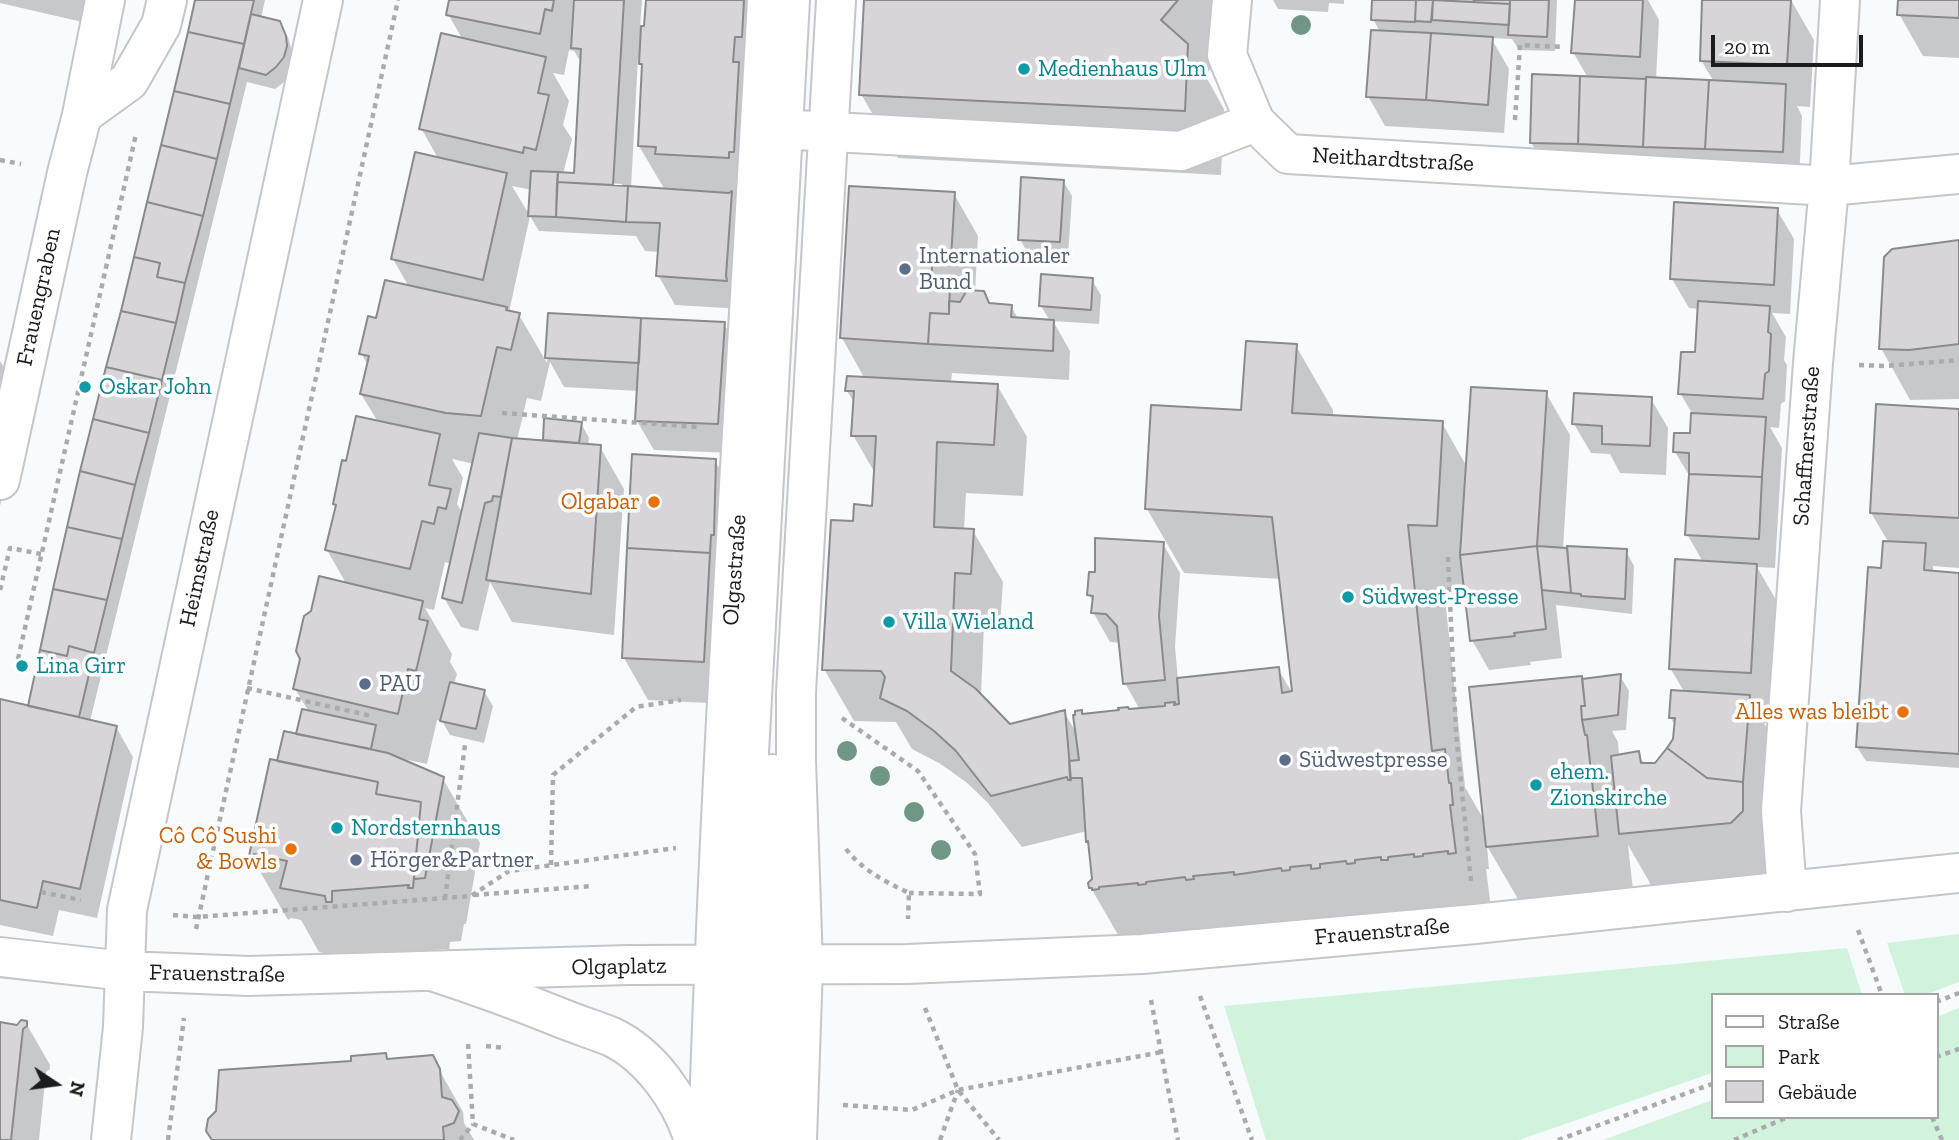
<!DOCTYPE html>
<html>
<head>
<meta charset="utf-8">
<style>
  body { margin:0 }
  #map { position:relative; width:1959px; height:1140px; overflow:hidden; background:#f8fbfe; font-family:"Zilla Slab",serif }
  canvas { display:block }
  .legend { position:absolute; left:1711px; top:993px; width:228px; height:126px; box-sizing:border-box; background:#fff; border:2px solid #a4a4a5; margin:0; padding:9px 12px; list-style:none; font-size:21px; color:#1b1c1d }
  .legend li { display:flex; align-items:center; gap:14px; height:35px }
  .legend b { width:35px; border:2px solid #a4a4a5 }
  .north { position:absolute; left:21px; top:1049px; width:70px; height:70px; -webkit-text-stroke:5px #fff; paint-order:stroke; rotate:103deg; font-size:19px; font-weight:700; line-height:28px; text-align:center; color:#1b1c1d }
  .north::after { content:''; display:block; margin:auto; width:24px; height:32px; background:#1b1c1d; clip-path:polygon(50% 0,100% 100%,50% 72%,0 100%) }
  .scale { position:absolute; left:1711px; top:35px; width:152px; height:32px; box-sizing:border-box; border:4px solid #1b1c1d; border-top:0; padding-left:9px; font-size:21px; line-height:24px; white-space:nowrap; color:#1b1c1d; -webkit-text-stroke:5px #fff; paint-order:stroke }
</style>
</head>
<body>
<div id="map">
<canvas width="1959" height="1140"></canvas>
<ul class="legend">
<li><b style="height:9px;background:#fff"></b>Straße</li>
<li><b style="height:19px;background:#d1f3db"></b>Park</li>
<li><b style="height:19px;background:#d7d5d9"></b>Gebäude</li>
</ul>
<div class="north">N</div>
<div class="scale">20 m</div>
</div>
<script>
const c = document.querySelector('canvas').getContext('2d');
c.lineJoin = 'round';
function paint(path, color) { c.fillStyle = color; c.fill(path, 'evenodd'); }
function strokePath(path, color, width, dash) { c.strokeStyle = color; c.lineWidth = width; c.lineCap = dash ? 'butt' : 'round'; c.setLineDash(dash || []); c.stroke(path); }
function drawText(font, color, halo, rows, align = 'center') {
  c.font = font + ' "Zilla Slab",serif'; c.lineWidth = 7; c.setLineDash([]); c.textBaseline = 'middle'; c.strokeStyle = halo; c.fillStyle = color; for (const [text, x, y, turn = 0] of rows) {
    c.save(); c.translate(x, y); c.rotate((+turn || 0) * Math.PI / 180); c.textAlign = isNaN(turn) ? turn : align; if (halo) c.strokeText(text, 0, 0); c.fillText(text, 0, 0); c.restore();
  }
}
const green = new Path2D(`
  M1959 934V982L1925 995H1905L1887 943Z
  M1847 948 1862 995H1712V1073L1519 1140H1266L1224 1006Z
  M1959 1008V1140H1603L1712 1100V1117H1936V1017Z`);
const shadow = new Path2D(`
  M0 0H97L91 24 0 3Z
  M196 0H265L261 18 279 22 288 37 295 62 291 72 284 82 275 89 247 82 90 721 116 727 133 757 97 918 59 910 53 936 0 925V701L32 708Z
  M450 0H642L640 28H646L648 0H772L743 309 675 305 658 275 660 252 645 251 636 236 539 231 530 216 509 312 519 315 547 363 550 314 724 324 741 353 734 453 654 450 637 421 639 391 564 387 550 362 541 401 527 398 517 440 546 442 544 440 581 423 589 438 588 446 600 447 624 489 614 635 512 622 490 582 478 631 461 627 444 598 452 564 445 562 434 610 425 608 452 654 450 662 457 674 454 684 484 691 493 706 484 743 450 735 442 721 437 720 427 764 398 758 443 779 480 843 466 924H464L461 941 450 942 449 951 446 949 368 955 361 960 319 952 301 920 291 918 288 920 251 856 278 763 297 736 309 712 295 689 347 585 327 550 337 508 334 504 347 463 378 422 361 394 368 365 361 353 378 320 409 287 393 259 439 160 421 128 463 40 448 14ZM569 50 574 51 582 64 576 175 563 174 572 139 563 125 569 101 553 73 564 75ZM638 58 643 67 639 146 665 190 631 188ZM591 182 622 184V187L591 185ZM512 186 532 190 530 216ZM452 459 474 464 463 514 457 504 463 478Z
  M865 0H1226L1223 54 1205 75 1224 109 1221 175 898 158 861 94Z
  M1273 0H1344V4L1329 3 1328 12 1278 9Z
  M1374 0H1557L1555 51 1519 50 1512 39 1491 38 1509 69 1504 133 1385 126 1368 96 1380 32 1373 19Z
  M1576 0H1648L1659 20 1656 79 1714 82 1701 60 1704 0H1791L1814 40 1810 107 1797 106 1802 116 1799 181 1548 172 1531 142 1588 78 1573 52Z
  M1900 0H1959V58L1923 56 1899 14Z
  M1063 181 1072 196 1068 256 1028 254 1020 239Z
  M954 194 978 236 975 292 990 305 1011 306 1018 319 1050 321 1041 306 1092 280 1101 295 1099 324 1053 321 1070 351 1069 380 952 373 951 383 997 385 1027 437 1023 496 966 493 964 530 973 531 1003 582 1000 625 984 624 981 696 1009 725 1064 712 1077 734 1081 712 1084 716 1140 710 1125 683 1121 643 1110 642 1093 612 1094 603 1089 595 1097 574 1163 544 1180 573 1175 647 1178 680 1278 669 1294 696 1281 579 1184 573 1147 509 1243 412 1296 346 1333 410V417L1442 423 1467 467 1546 393 1570 435 1563 549 1626 551 1634 566 1632 614 1556 605 1562 658 1530 662 1531 665 1489 670 1472 640 1466 589H1444L1465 787 1485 822 1583 681 1620 676 1629 691 1626 730 1612 731 1618 742 1619 757 1638 753 1645 765 1656 764 1675 740 1676 727 1670 717 1685 693 1670 668 1703 562 1687 534 1690 477 1675 452 1692 435 1693 415 1680 393 1696 354 1699 309 1689 308 1672 279 1777 210 1794 239 1790 314 1772 313 1786 337 1784 360 1787 365 1785 401 1781 404 1779 428 1770 427 1782 448 1775 568 1757 567 1786 617 1780 724 1764 723 1779 749V876L1658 897 1628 845 1634 899 1525 911 1487 846 1489 869H1486L1492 916 1128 952 1091 888 1094 880 1087 831 1022 847 988 803 966 782 939 763 912 749 896 722 854 721 824 669 855 523 874 507 876 475 853 435 855 404 847 391 865 379 842 338Z
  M1959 242V399L1910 400 1881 348Z
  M0 361 24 402 0 506Z
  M1651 399 1668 428 1666 475 1620 473 1610 454 1591 453 1574 424Z
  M1959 411V568L1933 566V573L1959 574V768L1866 761 1857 747 1889 543 1871 513Z
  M715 461 740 503 728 704 648 700 624 658Z
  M26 1023 50 1065V1069L46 1072 39 1140H0V1024L18 1027Z
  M432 1057 463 1112 464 1123 474 1140H213L388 1061Z`);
const building = new Path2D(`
  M195 0H254L244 44 188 32Z
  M449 0H554L552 11 545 9 540 34 446 15Z
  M574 0H624L613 185 557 182 558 172 574 173 581 49 571 48Z
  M646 0H744L742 37H735L733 62H739L734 152H729V158L655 154 656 147 638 146 642 64H639L641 26H644Z
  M864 0H1178L1161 20 1188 44 1185 111 859 95Z
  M1372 0H1416L1415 22 1371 20Z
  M1416 0H1433L1431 22 1415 21Z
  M1433 0 1510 4 1509 25 1432 20Z
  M1474 0H1510V4L1473 2Z
  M1510 0H1549L1547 37 1508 35Z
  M1575 0H1643L1640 57 1571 53Z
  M1702 0H1791L1787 65 1700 61Z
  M1898 0H1959V18L1897 15Z
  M251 14 280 21 286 36 287 46 284 57 276 67 266 75 239 68Z
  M1371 30 1431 33 1426 100 1366 97Z
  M188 32 244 44 230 104 174 91Z
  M441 33 546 57 538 93 549 95 536 150 524 147 523 153 419 129Z
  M1431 33 1493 37 1488 105 1426 100Z
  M1532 74 1580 76 1578 144 1530 143Z
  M1580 76 1646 79 1643 147 1578 144Z
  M1646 77 1709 80 1705 149 1643 147Z
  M1709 80 1786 84 1783 152 1705 149Z
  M174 91 230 104 217 159 161 145Z
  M161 145 217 159 203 216 147 202Z
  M415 152 507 173 483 280 391 259Z
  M531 171 558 172 556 217 528 216Z
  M1021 177 1064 180 1060 242 1018 240Z
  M557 182 628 186 626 222 556 217Z
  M628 186 729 193 732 191 726 276 727 281 656 276 660 223 626 222Z
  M849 186 955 192 951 258 933 257 931 280 950 282 949 314 930 313 928 344 840 338Z
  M147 202 203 216 185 283 157 277 160 263 134 257Z
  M1674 202 1778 208 1774 285 1670 279Z
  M1959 240V344L1909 350 1879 349 1884 257 1892 249Z
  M134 257 160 263 157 277 185 283 176 323 121 311Z
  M1041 274 1093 278 1091 310 1039 306Z
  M385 280 507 307 506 310 520 313 511 350 497 347 481 416 446 413 360 394 369 356 359 354 368 316 376 318Z
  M967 290 984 291 989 303 1012 305 1011 317 1054 320 1053 351 928 344 930 313 949 314V301L960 302Z
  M1698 301 1770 306 1768 332 1771 334 1769 371 1765 374 1763 399 1678 394 1681 352H1695Z
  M121 311 176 323 162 380 106 367Z
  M548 313 641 318 639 363 545 358Z
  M641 318 725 322 718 424 635 421Z
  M1246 341 1297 344 1292 413 1443 421 1437 526 1408 525 1432 751 1445 749 1449 783H1451L1453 805H1450L1456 853 1448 854V851L1423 854V856L1414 857V854L1388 857V860H1381V857L1355 860V863L1347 864 1346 861 1320 864V868L1311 869V865L1290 867V870L1282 871 1281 868 1234 875V872L1193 876 1194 879 1186 880 1185 877 1146 882V884L1138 885V883L1099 887V889L1092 890V888H1089L1088 883 1092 879 1088 841 1086 842 1082 778H1070L1069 761 1079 760 1073 715H1075V711L1082 710V714L1119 710 1118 708 1128 707 1129 709 1165 706V703L1175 702 1174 705 1179 704 1177 678 1279 667 1282 693 1292 691 1272 517 1145 509 1151 405 1241 410Z
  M106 367 162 380 149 433 93 419Z
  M847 376 998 384 994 445 937 442 934 527 974 529 971 574 955 573 951 671 976 689 1010 724 1065 710 1071 780H1068L1067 777 991 796 956 751 934 731 907 711 880 698 885 677 881 671 822 670 831 520 853 521 854 504 872 506 876 436H851L854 391H845Z
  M1471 387 1547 391 1537 546 1460 555Z
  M1574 393 1652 397 1650 446 1602 444V426L1572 424Z
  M1876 404 1959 409V518L1870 513Z
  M1691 413 1766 417 1762 477 1689 474V453L1673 452 1674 433H1690Z
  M356 416 440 434 429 485 451 489 446 509 438 507 434 524 422 521 410 569 325 550 336 505 333 504 342 460 346 461Z
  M544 418 582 422 579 443 543 440Z
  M93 419 149 433 135 485 80 471Z
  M479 433 512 438 501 497 493 496 492 501 485 503 462 603 442 598Z
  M512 438 601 445 591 594 486 580Z
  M632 454 716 459 714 535H711L710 553 627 548Z
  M80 471 135 485 122 539 67 527Z
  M1689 474 1762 477 1759 539 1685 535Z
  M67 527 122 539 107 600 53 589Z
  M1095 538 1164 542 1159 616 1165 680 1123 684 1117 626 1106 614 1091 613 1093 596 1087 595 1089 572H1095Z
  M1883 541 1926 543 1924 570 1959 573V754L1856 747 1868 567 1881 568Z
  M1537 546 1546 629 1514 633 1515 636 1470 641 1460 555Z
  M1537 546 1567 548 1571 593 1542 590Z
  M1567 546 1627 549 1625 599 1581 596V594L1571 593Z
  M627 548 710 553 704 662 622 658Z
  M1675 559 1757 564 1751 673 1669 669Z
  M319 576 423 601 419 619 428 621 416 671 408 669 398 714 293 689 300 659 296 651 304 616 311 611Z
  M53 589 107 600 94 653 69 646 67 656 40 650Z
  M69 646 94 653 79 717 28 706 40 650 67 656Z
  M1621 674 1618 715 1582 720 1581 706H1585L1582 679Z
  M1582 676 1585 706H1581L1582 720 1585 735H1587L1598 836 1486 847 1469 687Z
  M450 682 485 690 476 729 440 721Z
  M1671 690 1750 695 1743 782 1707 778 1667 748 1673 739 1675 718H1669Z
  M0 699 117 726 80 889 43 881 37 908 0 900Z
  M302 709 376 725 371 749 296 734Z
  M284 731 388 753 444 777 425 878 414 879 421 802 376 794 378 782 277 761Z
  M1667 748 1707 778 1743 782V811L1731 823 1619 834 1611 756 1639 751 1641 763H1655Z
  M270 759 378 782 376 794 421 802 413 888H408L409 885 332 891V902H326L325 896 280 888 287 861 254 854V857L249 856Z
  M21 1020 27 1021V1026L23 1029 11 1140H0V1022L17 1025Z
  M386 1053 387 1059 433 1055 440 1069 442 1097 452 1100 459 1111 454 1123 443 1127 444 1140H212L206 1131 208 1119 216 1111 219 1070 351 1061V1056Z`);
const path = new Path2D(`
  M1515 120 1520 45 1564 47
  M0 160 21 164
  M1859 365 1885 366 1959 360
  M502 413 698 427
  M1448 557 1456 733 1471 881
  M0 590 10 548 41 554
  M18 659 136 134
  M247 688 372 716
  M842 718 918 771 975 854 980 894 909 893
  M846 849C862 870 886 882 909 893L908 919
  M551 865 553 775 636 707 681 700
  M41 892 81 900
  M474 895 592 886
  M445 899 465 745
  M173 915 197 917 471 896 509 871 676 848
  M196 929 398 0
  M1858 930 1882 995
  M1200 996 1252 1140
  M1151 1000 1178 1140
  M1936 1002 1959 993
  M925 1008 958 1090 999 1140
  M468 1044 473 1124 514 1140
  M486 1046 506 1048
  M1936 1057 1959 1049
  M843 1105 912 1110 958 1090 1162 1052
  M1932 1117 1942 1140
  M168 1140 184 1018
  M460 1140 473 1124
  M940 1140 958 1090
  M1558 1140 1712 1084
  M1734 1140 1788 1117`);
const minor = new Path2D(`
  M1232 0 1227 55 1255 122 1288 154 1829 186 1959 174
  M82 115 129 81 161 25 167 0
  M797 130 1181 151 1255 122
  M0 480 67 173 82 115 105 0
  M1787 892 1781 811 1813 363 1829 186 1840 0
  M0 957 125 971 249 976 629 965 907 964 1142 954 1475 924 1959 873
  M111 1140 123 1027 127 910 323 0
  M737 1140 748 771 790 0
  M768 1140 774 966 772 774`);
const major = new Path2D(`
  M435 972C478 986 519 1001 561 1018 578 1025 595 1030 612 1037 651 1056 681 1099 694 1140
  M708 1140C720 760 746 380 767 0
  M797 1140 803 965 796 760V692L836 0`);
const trees = [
  [1301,25],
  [847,751],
  [880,776],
  [914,812],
  [941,850]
];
const markers = [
  [1024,69,7,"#0f9aa8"],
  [905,269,7,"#5c6f8a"],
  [85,387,7,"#0f9aa8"],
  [654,502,7,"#e8710a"],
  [1348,597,7,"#0f9aa8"],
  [889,622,7,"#0f9aa8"],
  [22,666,7,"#0f9aa8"],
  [365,684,7,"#5c6f8a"],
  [1903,712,7,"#e8710a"],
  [1285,760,7,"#5c6f8a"],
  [1536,785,7,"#0f9aa8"],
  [337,828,7,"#0f9aa8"],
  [291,849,7,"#e8710a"],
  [356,860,7,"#5c6f8a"]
];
const cultureNames = [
  ["Medienhaus Ulm",1038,69],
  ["Oskar John",99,387],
  ["Südwest-Presse",1362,597],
  ["Villa Wieland",903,622],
  ["Lina Girr",36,666],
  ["ehem.",1550,772],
  ["Zionskirche",1550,798],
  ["Nordsternhaus",351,828]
];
const streetNames = [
  ["Neithardtstraße",1393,160,3],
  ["Frauengraben",39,297,-78],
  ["Schaffnerstraße",1807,446,-86],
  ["Heimstraße",200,568,-78],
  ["Olgastraße",735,570,-86],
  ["Frauenstraße",1382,932,-5],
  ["Olgaplatz",619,967,-1],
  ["Frauenstraße",217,974,1]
];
const serviceNames = [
  ["Internationaler",919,256],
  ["Bund",919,282],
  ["PAU",379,684],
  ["Südwestpresse",1299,760],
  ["Hörger&Partner",370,860]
];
const foodNames = [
  ["Olgabar",640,502],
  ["Alles was bleibt",1889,712],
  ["Cô Cô Sushi",277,836],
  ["& Bowls",277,862]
];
paint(green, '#d1f3db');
paint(shadow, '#0003');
paint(building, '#d7d5d9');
strokePath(building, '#8a898c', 2);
strokePath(minor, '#c4c6c9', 42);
strokePath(major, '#c4c6c9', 42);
strokePath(path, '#a9abae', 4.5, [5, 5]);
strokePath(minor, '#fff', 38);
strokePath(major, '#fff', 38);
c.fillStyle = '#709785';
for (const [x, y] of trees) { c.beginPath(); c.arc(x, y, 10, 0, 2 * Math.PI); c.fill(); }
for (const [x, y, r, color] of markers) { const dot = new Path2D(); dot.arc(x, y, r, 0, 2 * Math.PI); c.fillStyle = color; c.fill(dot); strokePath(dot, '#fff', 2.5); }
drawText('23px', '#0d838f', '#fff', cultureNames, 'left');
drawText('23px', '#1b1c1d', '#fff', streetNames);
drawText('23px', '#4e5e75', '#fff', serviceNames, 'left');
drawText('23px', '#c56008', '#fff', foodNames, 'right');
</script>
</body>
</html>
